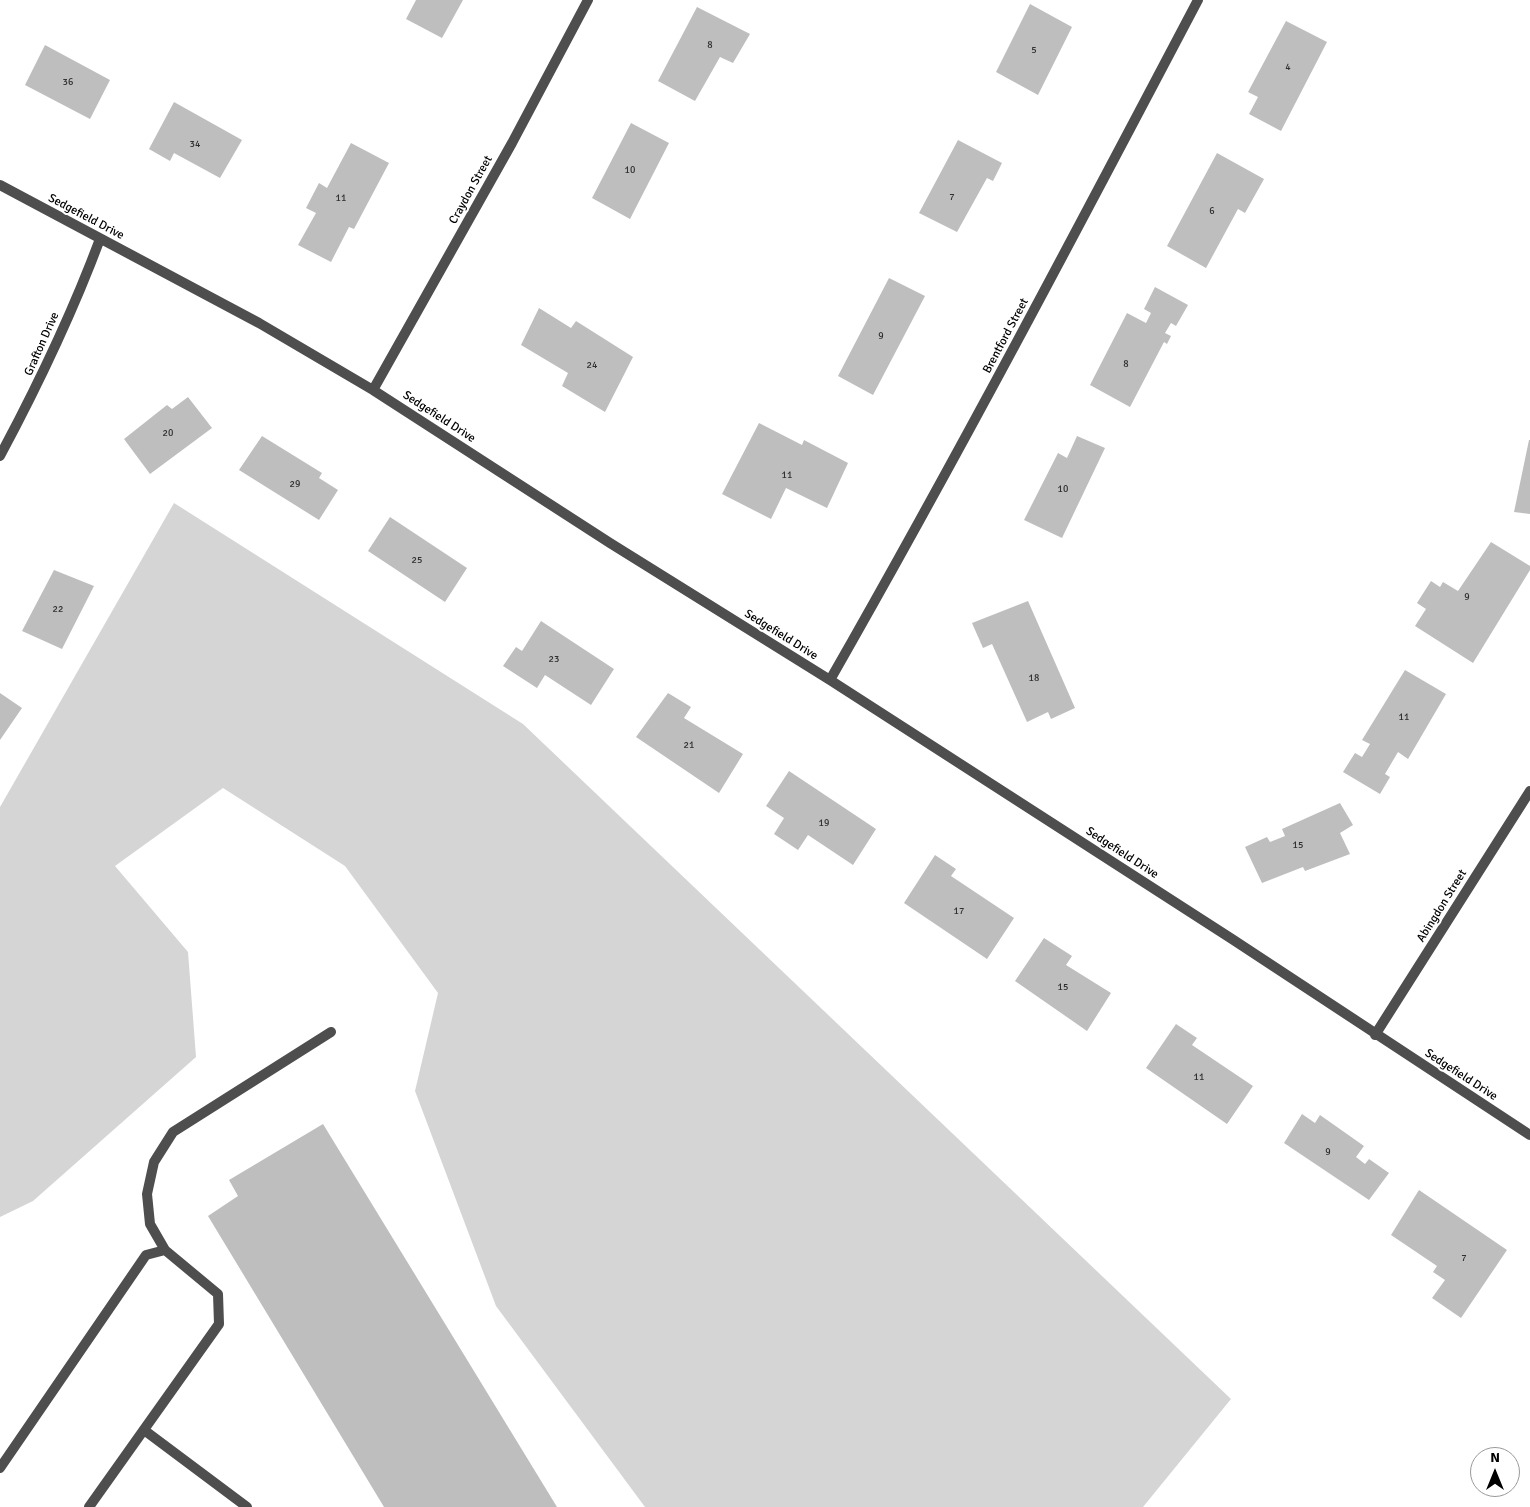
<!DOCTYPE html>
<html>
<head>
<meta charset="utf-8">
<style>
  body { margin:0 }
  #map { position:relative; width:1530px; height:1507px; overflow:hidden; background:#fff; font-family:Signika,sans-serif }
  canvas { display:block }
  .north { position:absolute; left:1470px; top:1447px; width:50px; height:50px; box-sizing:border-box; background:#fff; border:1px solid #999; border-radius:50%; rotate:0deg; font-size:14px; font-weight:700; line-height:20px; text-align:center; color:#000 }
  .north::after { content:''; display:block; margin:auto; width:18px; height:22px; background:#000; clip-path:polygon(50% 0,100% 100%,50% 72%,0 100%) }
</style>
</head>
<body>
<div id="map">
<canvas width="1530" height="1507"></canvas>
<div class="north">N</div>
</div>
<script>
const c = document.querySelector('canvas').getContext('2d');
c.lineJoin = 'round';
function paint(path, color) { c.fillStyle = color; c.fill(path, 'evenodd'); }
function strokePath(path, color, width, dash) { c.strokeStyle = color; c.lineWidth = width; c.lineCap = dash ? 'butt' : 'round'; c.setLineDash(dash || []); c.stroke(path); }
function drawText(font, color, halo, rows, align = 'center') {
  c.font = font + ' Signika,sans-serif'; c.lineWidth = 4; c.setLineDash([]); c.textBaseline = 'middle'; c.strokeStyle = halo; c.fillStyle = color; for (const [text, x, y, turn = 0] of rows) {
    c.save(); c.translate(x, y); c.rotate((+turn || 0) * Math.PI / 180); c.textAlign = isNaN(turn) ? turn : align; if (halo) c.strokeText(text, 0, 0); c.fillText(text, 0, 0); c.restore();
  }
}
const green = new Path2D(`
  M174 503 523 724 1231 1399 1143 1507H645L496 1306 415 1091 438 993 345 866 223 788 115 866 188 952 196 1057 33 1201 0 1217V807Z`);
const building = new Path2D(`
  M416 0H463L442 38 406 19Z
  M1030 4 1072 27 1038 95 996 72Z
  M697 7 750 34 733 63 720 57 695 101 658 81Z
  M1286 21 1327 42 1281 131 1249 114 1258 97 1248 92Z
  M45 45 110 80 90 119 25 85Z
  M174 102 242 140 220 178 174 153 170 161 149 149Z
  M631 123 669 143 630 219 592 198Z
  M958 140 1002 163 993 181 987 178 957 232 919 213Z
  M351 143 389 163 354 229 349 227 331 262 298 245 316 213 306 208 319 183 327 188Z
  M1217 153 1264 179 1245 213 1238 209 1206 268 1167 246Z
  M889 278 925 296 873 395 838 376Z
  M1155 287 1188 305 1176 326 1171 323 1165 333 1171 336 1167 344 1164 342 1130 407 1090 385 1127 313 1146 323 1151 313 1144 309Z
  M539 308 571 328 576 321 633 357 605 412 562 386 568 373 521 345Z
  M188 397 212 428 150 474 124 439 167 405 172 409Z
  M759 423 802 445 804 440 848 463 827 508 786 488 771 519 722 494Z
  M262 436 322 473 319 478 338 490 319 520 239 470Z
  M1077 436 1105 448 1062 538 1024 520 1058 453 1067 458Z
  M1529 440H1530V514L1514 512Z
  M390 517 467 568 445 602 368 551Z
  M1491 542 1530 566V570L1473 663 1415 626 1426 609 1417 603 1431 581 1440 587 1443 582 1458 591Z
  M54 570 94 586 62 649 22 631Z
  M1028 601 1075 708 1051 719 1048 712 1027 722 992 644 983 648 972 623Z
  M541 621 614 669 591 705 545 675 537 688 503 666 516 647 522 651Z
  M1405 670 1446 694 1408 759 1398 752 1385 774 1390 777 1380 794 1343 772 1355 753 1362 757 1370 744 1362 740Z
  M0 693 22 708 0 740Z
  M668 693 691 707 684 718 743 754 719 793 636 737Z
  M789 771 876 829 853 865 808 835 798 850 774 834 784 818 766 806Z
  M1340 803 1353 825 1340 833 1350 854 1305 871 1303 867 1262 883 1245 847 1267 837 1270 842 1285 836 1282 829Z
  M935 855 956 869 951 876 1014 918 987 959 904 903Z
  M1044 938 1072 956 1066 965 1111 993 1087 1031 1015 981Z
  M1176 1024 1197 1038 1192 1045 1253 1086 1227 1124 1146 1068Z
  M1302 1114 1315 1123 1320 1115 1364 1146 1356 1157 1365 1164 1369 1159 1389 1173 1369 1200 1284 1143Z
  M323 1124 557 1507H384L208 1216 238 1196 229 1180Z
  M1419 1190 1507 1250 1461 1318 1432 1298 1445 1280 1433 1272 1437 1266 1391 1235Z`);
const service = new Path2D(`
  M165 1250 150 1224 147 1194 154 1162 173 1132 331 1032
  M144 1430 247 1507
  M0 1468 146 1255 165 1250 218 1294 219 1324 89 1507`);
const minor = new Path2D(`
  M0 185 259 323 373 390 610 543 830 680 1232 939 1530 1135
  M373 390 512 143 588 0
  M0 456C38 385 72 314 100 239
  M830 680C958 456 1078 228 1198 0
  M1375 1035 1530 791`);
const numberNames = [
  ["8",710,45],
  ["5",1034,50],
  ["4",1288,67],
  ["36",68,82],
  ["34",195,144],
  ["10",630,170],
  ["7",952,197],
  ["11",341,198],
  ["6",1212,211],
  ["9",881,336],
  ["8",1126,364],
  ["24",592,365],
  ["20",168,433],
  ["11",787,475],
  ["29",295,484],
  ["10",1063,489],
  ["25",417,560],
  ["9",1467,597],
  ["22",58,609],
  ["23",554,659],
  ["18",1034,678],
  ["11",1404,717],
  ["21",689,745],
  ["19",824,823],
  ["15",1298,845],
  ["17",959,911],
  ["15",1063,987],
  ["11",1199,1077],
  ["9",1328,1152],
  ["7",1464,1258]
];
const streetNames = [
  ["Craydon Street",471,190,-61],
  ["Sedgefield Drive",86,217,28],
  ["Brentford Street",1006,336,-62],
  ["Grafton Drive",42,344,-66],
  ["Sedgefield Drive",439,417,33],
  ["Sedgefield Drive",781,635,32],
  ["Sedgefield Drive",1122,853,33],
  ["Abingdon Street",1442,906,-58],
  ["Sedgefield Drive",1461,1075,33]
];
paint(green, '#d5d5d5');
paint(building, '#bebebe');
strokePath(service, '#4e4e4e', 10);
strokePath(minor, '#4e4e4e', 10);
drawText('10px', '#303030', null, numberNames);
drawText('12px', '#000', '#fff', streetNames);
</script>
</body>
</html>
